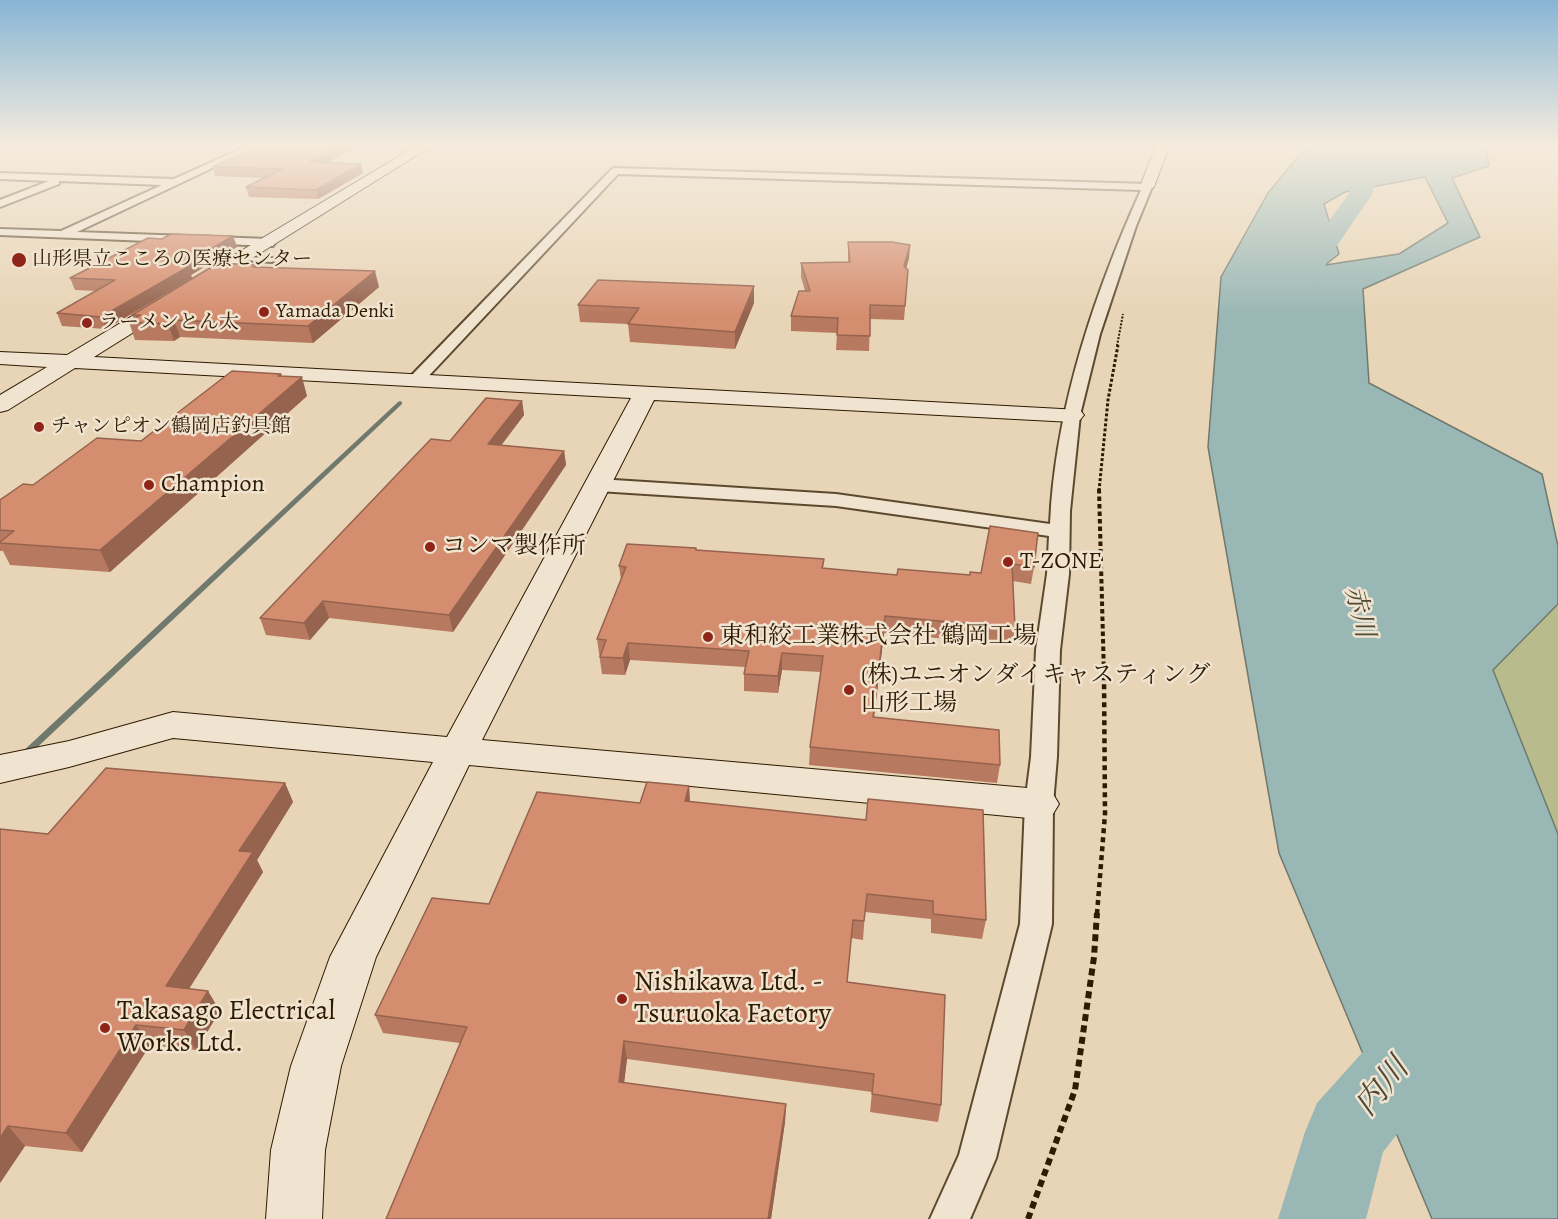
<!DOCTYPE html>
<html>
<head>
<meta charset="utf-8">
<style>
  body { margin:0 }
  canvas { display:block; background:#e8d4b6 }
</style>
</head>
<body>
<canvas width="1558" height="1219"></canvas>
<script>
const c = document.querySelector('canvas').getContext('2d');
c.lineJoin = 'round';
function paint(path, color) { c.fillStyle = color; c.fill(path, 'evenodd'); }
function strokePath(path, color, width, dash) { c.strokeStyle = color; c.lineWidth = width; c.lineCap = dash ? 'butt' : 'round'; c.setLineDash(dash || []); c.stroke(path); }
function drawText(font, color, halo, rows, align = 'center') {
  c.font = font + ' Alegreya,"Noto Serif JP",serif'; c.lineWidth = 5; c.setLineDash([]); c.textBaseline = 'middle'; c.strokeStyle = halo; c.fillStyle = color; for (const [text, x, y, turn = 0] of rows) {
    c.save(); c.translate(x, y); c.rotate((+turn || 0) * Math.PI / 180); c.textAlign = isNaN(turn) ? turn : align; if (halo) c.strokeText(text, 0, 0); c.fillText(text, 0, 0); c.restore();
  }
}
const green = new Path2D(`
  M1558 604V834L1493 670Z`);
const water = new Path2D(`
  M1308 145H1486L1489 166 1452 178 1480 237 1363 289 1369 383 1542 474 1558 546V604L1493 670 1558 834V1219H1432L1279 853 1208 447 1221 277 1268 193ZM1425 177 1448 223 1399 254 1325 265 1339 254 1324 204 1345 192Z`);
const stream = new Path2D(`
  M400 401 402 402V404L27 757H21L19 755 21 753 398 402Z`);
const river = new Path2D(`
  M1370 145H1390L1371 196 1334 250 1308 297 1298 300 1288 297 1283 291 1308 250 1348 195Z
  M1424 1004 1451 1014 1463 1040 1451 1066 1383 1152 1366 1219H1278L1305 1132 1317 1103 1397 1014Z`);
const pathFar4 = new Path2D(`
  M1117 346 1123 314`);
const pathFar3 = new Path2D(`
  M1099 491 1108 400 1118 345`);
const pathFar2 = new Path2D(`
  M1099 489 1104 676`);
const pathFar1 = new Path2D(`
  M1097 914 1105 814 1104 675`);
const path = new Path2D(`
  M1028 1219 1075 1090 1094 957 1097 913`);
const lane = new Path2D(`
  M242 257 272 258 275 260 272 262 244 260 242 259Z`);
const street = new Path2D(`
  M249 145H261L77 232 269 239 275 243 273 246 0 235V229L61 231 162 185 59 181V184L0 207V200L49 181 0 179V173L174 179Z
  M394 145H430L431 146C422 151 402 150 394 145Z
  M615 168 1147 184 1152 187 1136 226 1100 334 1080 415 1070 511 1069 574 1060 650 1057 757 1053 804 1052 924 996 1158 970 1219H930L959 1155 1020 924 1025 804 1031 757 1036 650 1047 574 1049 536 836 506 598 491 591 489 589 485 591 481 598 479 836 494 1050 524C1055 409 1094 294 1141 190L618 174 423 382H411L409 379 411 376 612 169Z`);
const secondary = new Path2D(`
  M418 145H433L94 357 1080 410 1084 415 1080 420 1072 422 654 400 482 740 1039 789 1053 794 1059 804 1053 814 1039 819 469 765 376 957 341 1066 325 1150 322 1219H266L271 1150 291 1066 330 957 433 762 173 738 69 767 0 783V755L69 741 173 712 447 737 631 398 75 368 8 410 0 412V395L47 367 0 364V352L67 355Z
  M1156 145H1168V149L1154 187 1147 191 1140 187Z`);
const wall = new Path2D(`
  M261 145H359L327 163 363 173 318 199 249 197 246 187 265 178 215 176 213 167Z
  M233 236 237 247 191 275 192 278 106 329 62 326 57 313 97 291 75 290 70 278 162 239Z
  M848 242 910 245 909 258 906 268 908 270 904 320 870 319 869 351 836 350 837 333 791 331V316L805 291 801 277V263L848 262Z
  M258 267 379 287 313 343 180 337 174 341 135 340 129 322 134 319 132 315Z
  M754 303 735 349 630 342 628 324 580 322 578 305Z
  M281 374 282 376 307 396 110 572 10 565 3 551H0V500L33 485 141 441Z
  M522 401 524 415 501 445 564 451 566 465 453 632 329 618 310 640 266 635 260 618Z
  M990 526 1034 567 1031 584 1013 581 1015 628 1012 645 884 633 874 717 1000 765 997 783 809 765 810 747 821 672 782 670 778 693 744 691V674L745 667 630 660 625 675 602 674 597 639 621 580 619 566 696 550 824 559 823 568 897 575H970L981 573Z
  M647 782 689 786 690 802 866 820 868 799 983 810 986 920 982 939 931 933V919L865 912 863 940 851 938 847 982 945 995 941 1105 938 1122 870 1112 872 1092 627 1059 624 1083 786 1104 785 1122 771 1219H386L460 1043 383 1033 375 1015 432 898 489 904 537 792 640 803Z
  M285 783 293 802 257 860 263 872 189 989 220 1011 196 1050 150 1045 82 1152 25 1146 0 1183V829L48 834Z`);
const shadedWall = new Path2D(`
  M342 145H359L312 171 310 162Z
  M361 164 363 173 318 199 316 190Z
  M233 236 237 247 191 275 192 278 106 329 101 317 182 266Z
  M910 245 909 258 903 280 904 266Z
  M375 271 379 287 313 343 308 326Z
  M754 286V303L735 349V332Z
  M174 320 180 337 174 341 168 324Z
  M281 374 286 390 302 377 307 396 110 572 100 550Z
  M522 401 524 415 491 459 488 444Z
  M564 451 566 465 453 632 449 615Z
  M323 601 329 618 310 640 304 623Z
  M885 616 884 633 872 734 873 717Z
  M628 643 630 660 625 675 623 658Z
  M782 653V670L778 693V676Z
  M285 783 293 802 257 860 263 872 178 1006 166 986 239 851Z
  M689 786 690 805 685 801Z
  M208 991 220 1011 196 1050 184 1030Z
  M136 1025 150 1045 82 1152 66 1133Z
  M624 1041 627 1059 622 1100 619 1082Z
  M786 1104 785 1122 771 1219H768Z
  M8 1126 25 1146 0 1183V1138Z`);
const building = new Path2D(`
  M261 145H342L310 162 361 164 316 190 246 187 282 169 213 167Z
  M171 234 233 236 182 266 188 267 101 317 57 313 115 280 70 278 148 238 162 239Z
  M848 242H892L910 245 904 266 908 270 905 306 870 305V336L837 335 838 318 791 316 799 291H810L801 263 850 262Z
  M218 263 257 265 253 267 375 271 308 326 174 320 168 324 129 322 140 315H132Z
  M598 280 754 286 735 332 628 324 639 308 578 305Z
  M232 371 281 374 278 376 302 377 100 550 0 543V542L14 531 0 530V500L23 484 33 485 97 438 141 441Z
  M486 398 522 401 488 444 564 451 449 615 323 601 304 623 260 618 431 439 450 441Z
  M990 526 1038 533 1034 567 1012 564 1015 628 885 616 873 717 999 730 1000 765 810 747 823 656 782 653 778 676 744 674 749 651 628 643 623 658 600 657 606 640 597 639 626 567 619 566 627 544 696 548V550L824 559 822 568 897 575 898 569 970 575V572L981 573Z
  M106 768 285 783 239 851 253 852 166 986 208 991 184 1030 136 1025 66 1133 8 1126 0 1138V829L48 834Z
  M647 782 689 786 685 801 866 820 868 799 983 810 986 920 933 914V901L867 894 864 921 853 920 847 982 945 995 941 1105 872 1094 874 1074 624 1041 619 1082 786 1104 768 1219H386L467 1027 375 1015 432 898 489 904 537 792 640 803Z`);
const markers = [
  [19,260,8,"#8f2418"],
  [264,312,6,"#8f2418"],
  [87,323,6,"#8f2418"],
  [39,427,6,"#8f2418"],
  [149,485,6,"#8f2418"],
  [430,547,6,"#8f2418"],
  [1008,562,6,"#8f2418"],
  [708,637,6,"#8f2418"],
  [849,690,6,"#8f2418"],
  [622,999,6,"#8f2418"],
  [105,1028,6,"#8f2418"]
];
const farPoinames = [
  ["山形県立こころの医療センター",32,260],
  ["Yamada Denki",276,312],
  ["ラーメンとん太",99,323],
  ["チャンピオン鶴岡店釣具館",51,427]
];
const poiNames = [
  ["Champion",161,485],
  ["コンマ製作所",442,547],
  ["T-ZONE",1020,562],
  ["東和絞工業株式会社 鶴岡工場",720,637],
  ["(株)ユニオンダイキャスティング",861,676],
  ["山形工場",861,704]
];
const waterNames = [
  ["赤川",1358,612,76]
];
const nearPoinames = [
  ["Nishikawa Ltd. -",634,983],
  ["Tsuruoka Factory",634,1015],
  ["Takasago Electrical",117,1012],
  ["Works Ltd.",117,1044]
];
const nearWaternames = [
  ["内川",1383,1088,-50]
];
paint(green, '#b8bc8c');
paint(water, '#99b7b5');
strokePath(water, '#6f796d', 1.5);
paint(stream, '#6f796d');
paint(river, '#99b7b5');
strokePath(lane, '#5d492e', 4);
strokePath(street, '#5d492e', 4);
strokePath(secondary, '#2f1b00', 2);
strokePath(pathFar4, '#2f1b00', 2, [2, 1.5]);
strokePath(pathFar3, '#2f1b00', 3, [3, 2]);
strokePath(pathFar2, '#2f1b00', 4, [4.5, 3]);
strokePath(pathFar1, '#2f1b00', 4.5, [5, 4]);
strokePath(path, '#2f1b00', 6, [7, 4.5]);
paint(lane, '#f0e3d0');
paint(street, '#f0e3d0');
paint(secondary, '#f0e3d0');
paint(wall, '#b7795f');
paint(shadedWall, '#95634e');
paint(building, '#d58d6f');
strokePath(building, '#95634e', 1.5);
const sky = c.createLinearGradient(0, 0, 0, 316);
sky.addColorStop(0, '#88b5d4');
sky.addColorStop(0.46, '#f5ecde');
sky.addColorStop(1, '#f5ecde00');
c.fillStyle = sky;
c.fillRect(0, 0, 1558, 316);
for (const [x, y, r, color] of markers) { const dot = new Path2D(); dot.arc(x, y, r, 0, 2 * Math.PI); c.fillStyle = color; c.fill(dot); strokePath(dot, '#f0e3d0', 2); }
drawText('20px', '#2f1b00', '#f0e3d0', farPoinames, 'left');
drawText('24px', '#2f1b00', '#f0e3d0', poiNames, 'left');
drawText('italic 26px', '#4f4a36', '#f0e3d0', waterNames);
drawText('28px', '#2f1b00', '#f0e3d0', nearPoinames, 'left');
drawText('italic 32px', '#4f4a36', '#f0e3d0', nearWaternames);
</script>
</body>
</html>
